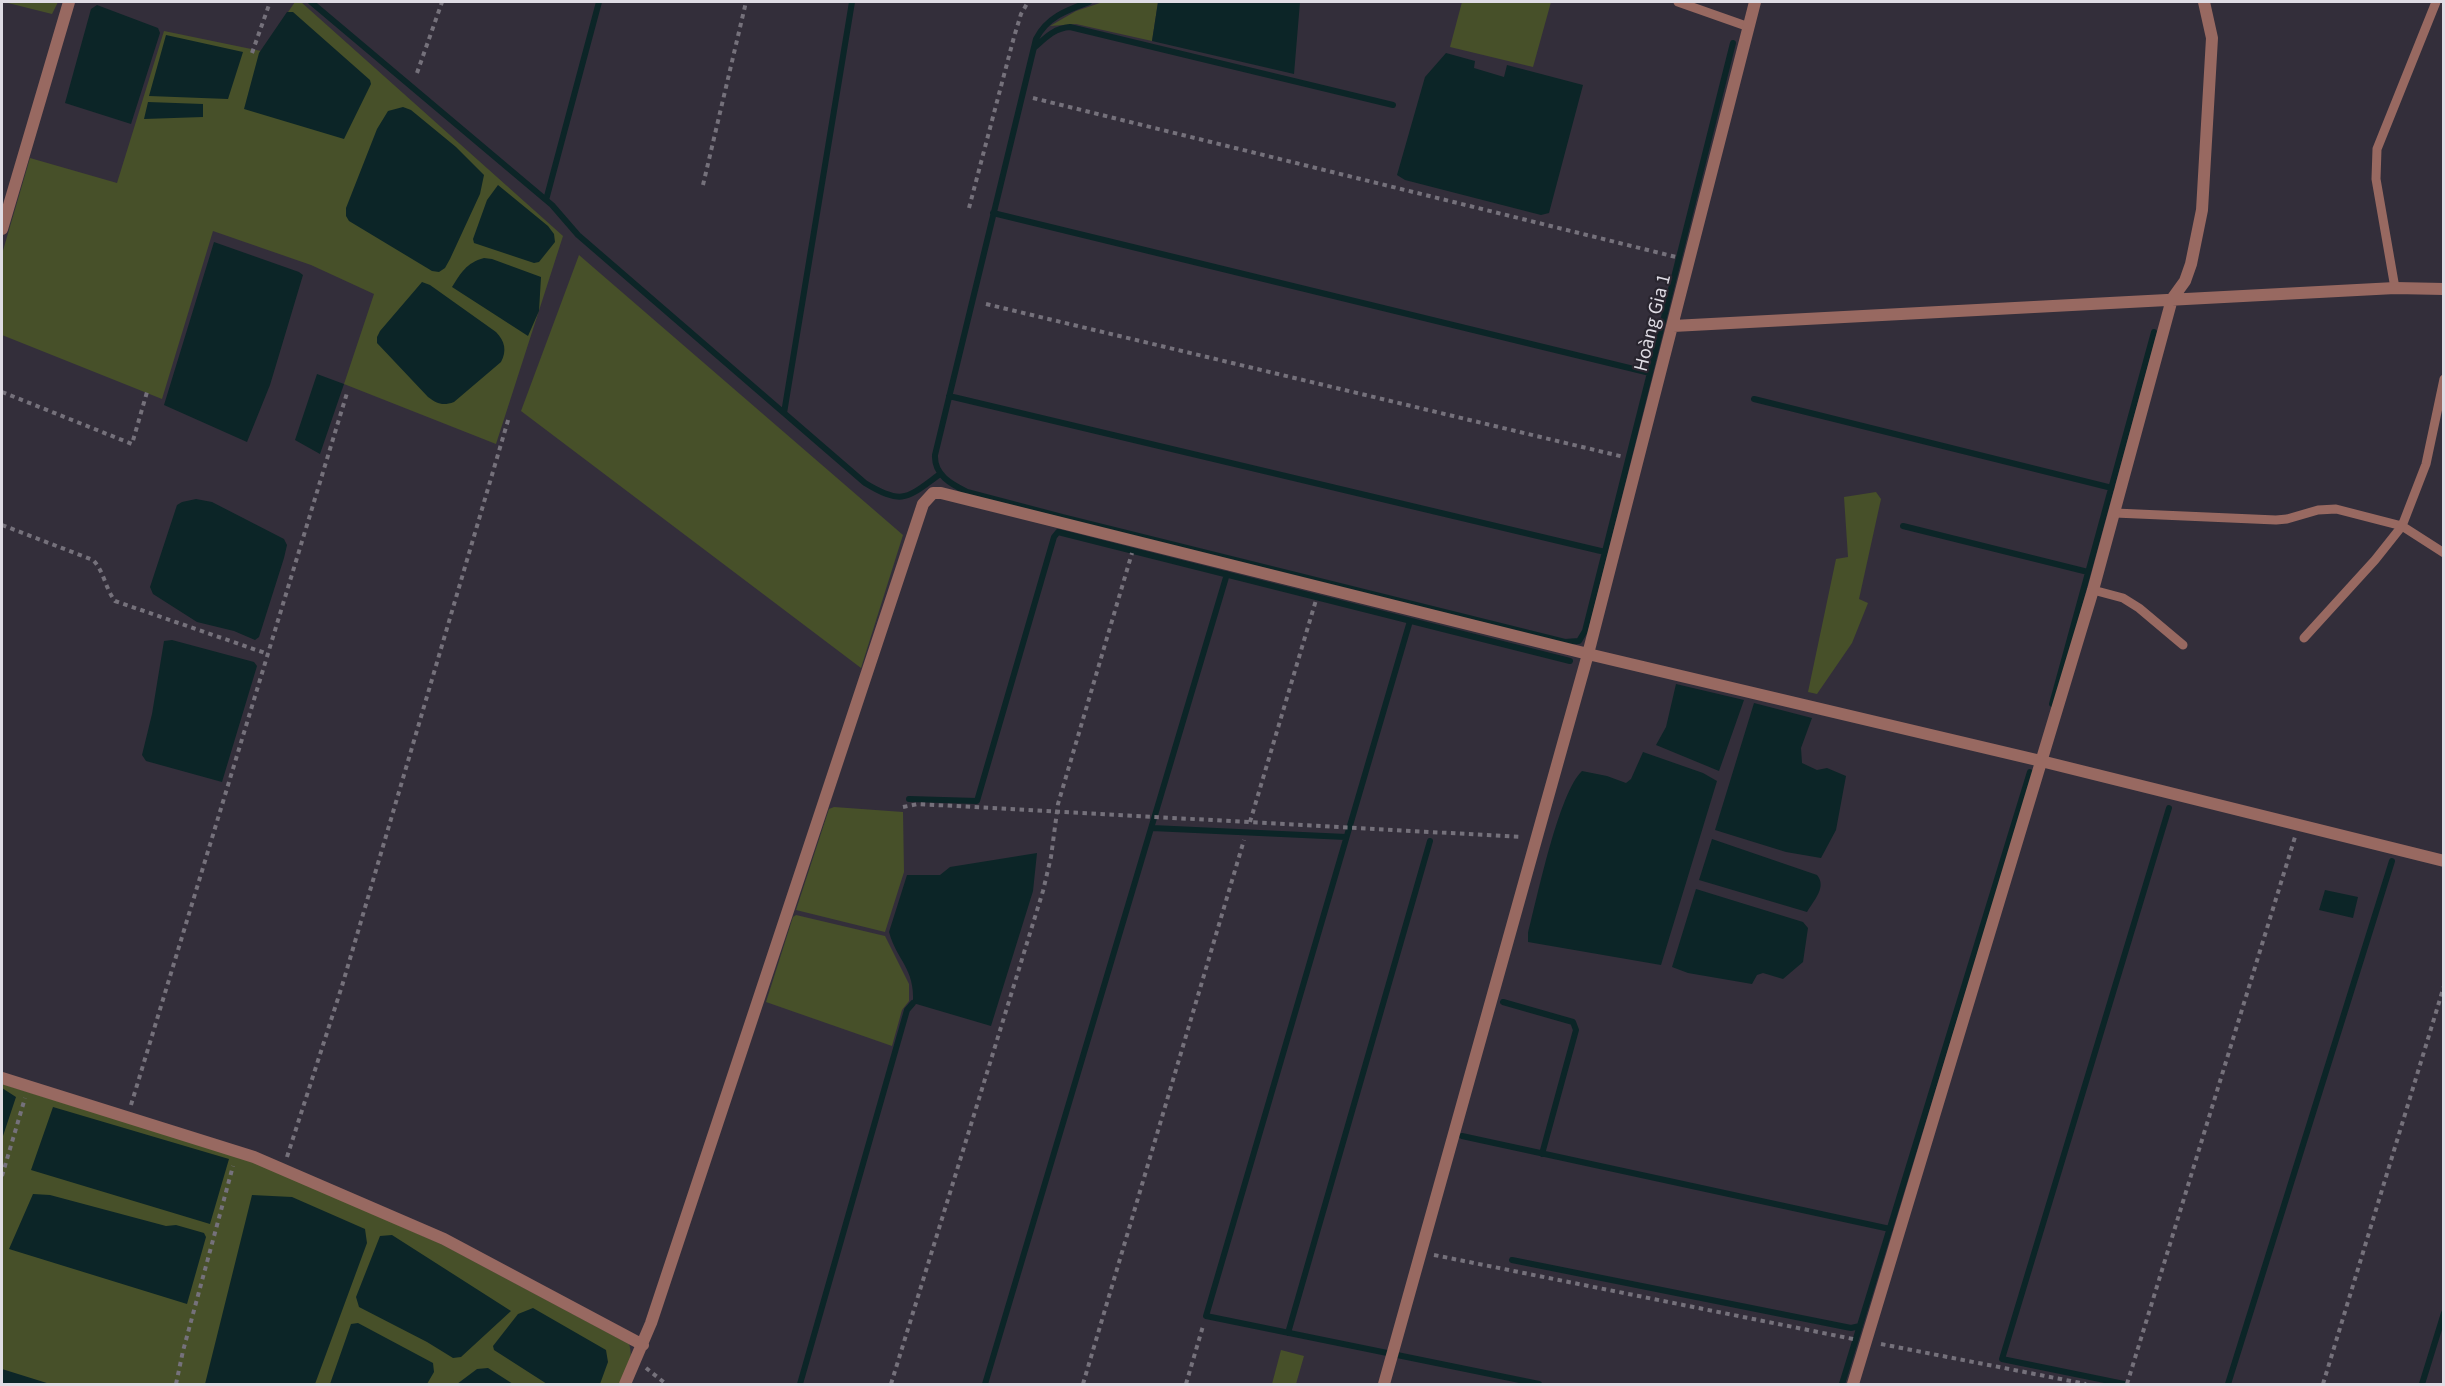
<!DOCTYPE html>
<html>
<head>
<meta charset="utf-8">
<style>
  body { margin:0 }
  #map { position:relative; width:2445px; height:1386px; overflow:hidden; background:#332e3a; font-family:"Source Sans 3",sans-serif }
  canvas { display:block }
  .frame { position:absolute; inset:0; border:3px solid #dfdce4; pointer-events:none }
</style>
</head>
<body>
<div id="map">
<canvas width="2445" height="1386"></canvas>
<div class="frame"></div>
</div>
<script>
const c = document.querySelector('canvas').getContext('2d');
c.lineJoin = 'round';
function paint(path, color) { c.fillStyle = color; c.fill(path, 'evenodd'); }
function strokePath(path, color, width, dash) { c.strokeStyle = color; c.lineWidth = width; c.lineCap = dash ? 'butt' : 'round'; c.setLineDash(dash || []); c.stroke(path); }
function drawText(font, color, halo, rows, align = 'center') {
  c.font = font + ' "Source Sans 3",sans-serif'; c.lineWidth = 4.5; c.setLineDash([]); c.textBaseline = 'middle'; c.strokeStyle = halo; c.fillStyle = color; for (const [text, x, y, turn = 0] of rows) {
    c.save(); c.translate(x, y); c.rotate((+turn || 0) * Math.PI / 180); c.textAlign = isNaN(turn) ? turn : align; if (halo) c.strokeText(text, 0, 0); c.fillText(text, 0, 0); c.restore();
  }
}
const green = new Path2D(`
  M4 2H58L52 14Z
  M295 2H301L563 236 496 444 344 384 374 294 311 265 213 231 162 399 2 335V254L30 158 117 183 164 31 261 51Z
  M1103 2H1158L1152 41 1076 24 1050 26 1076 11Z
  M1462 2H1551L1533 67 1450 47Z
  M579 255 903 535 861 668 521 411Z
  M1876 492 1881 499 1859 599 1868 603 1852 643 1817 694 1808 692 1836 559 1848 557 1844 497Z
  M834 807 903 812 904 872 885 932 796 910 829 809Z
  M796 915 885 936 909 984V1001L902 1010 892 1046 766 1002 793 917Z
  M2 1084 257 1162 443 1245 629 1344C634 1359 627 1371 620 1384H2Z
  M1281 1350 1304 1356 1296 1384H1272Z`);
const water = new Path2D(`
  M1158 2H1300L1294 74 1152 41Z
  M97 5 158 28 160 33 131 124 65 103 91 9Z
  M287 12H293L370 80 371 84 344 139 244 109 259 53Z
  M166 35 243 52 228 99 149 96Z
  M1446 53 1475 61 1474 68 1504 77 1507 65 1583 85 1549 213 1541 215 1405 180 1397 175 1425 77Z
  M148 102 203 104V117L144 119Z
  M403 107 411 110 456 147 484 175 480 194 450 259 445 268 439 272 432 271 349 221 346 216V208L377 129 388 111Z
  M498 185 548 226 554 234 555 242 539 262 534 263 474 243 473 239 487 200Z
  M214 242 299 272 303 275 270 385 247 442 164 405Z
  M484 258 492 259 541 277 539 311 528 336 452 287C461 273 466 263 484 258Z
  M422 282 430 285 496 332C505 341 507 351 501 362L454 402C443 406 437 404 428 397L377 343V337L380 331Z
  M317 374 344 384 320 454 295 440Z
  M196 499 212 502 284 539 287 545 284 558 259 637 255 640 234 631 197 622 153 594 150 587 177 505 182 502Z
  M172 640 254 662 257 666 222 782 146 761 142 755 152 714 164 641Z
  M1676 684 1744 700 1719 771 1656 745 1666 727Z
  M1754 703 1812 718 1801 748 1802 763 1817 770 1827 768 1846 776 1836 830 1821 858 1786 852 1715 830Z
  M1643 752 1703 773 1717 781 1661 965 1528 942V933C1537 898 1559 792 1582 771L1607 776 1626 783 1631 779Z
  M1712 839 1817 875C1827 887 1814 900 1807 912L1699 880Z
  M1037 853 1033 891 991 1026 913 1003C915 968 897 961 889 932L907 875H940L950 867Z
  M1696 889 1803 922 1808 928 1803 962 1783 979 1763 973 1757 975 1752 984 1688 973 1672 967Z
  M2325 890 2358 897 2353 918 2319 910Z
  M2 1088 16 1097 2 1139Z
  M53 1107 229 1159 210 1224 31 1170Z
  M33 1194 50 1195 166 1226 176 1225 204 1233 206 1237 187 1304 9 1249Z
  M252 1195 292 1197 365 1229 367 1243 315 1384H205Z
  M392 1235 511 1311 461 1357 453 1358 427 1342 359 1307 356 1297 380 1236Z
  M533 1308 606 1350 608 1362 600 1384H547L494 1350 493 1346 518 1314Z
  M358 1323 433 1363 434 1372 427 1384H330L351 1324Z
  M488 1368 513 1384H457L477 1369Z
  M2 1369 50 1384H2Z`);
const stream = new Path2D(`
  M311 2 552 205 578 235 865 483C903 506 907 498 940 474
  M1034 48C1045 38 1054 28 1070 27L1393 105
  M546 200 599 2
  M993 213 1650 373
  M949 396 1605 552
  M1754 399 2112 488
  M784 413 852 2
  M1062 517 1565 642 1579 641 1585 631 1733 43
  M1061 519 1062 517 967 492C951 484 934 475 935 455L1036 39C1047 17 1067 10 1089 2
  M1903 526 2088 572
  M1410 621 1206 1316 1539 1384
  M2052 704 2154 332
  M909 799 977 801 1054 537 1058 532 1570 661
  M1152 828 1346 837
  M1503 1002 1573 1022 1576 1030 1542 1154
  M1462 1136 1890 1229
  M1512 1260 1851 1328 1860 1326
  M1288 1333 1430 841
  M800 1384 907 1010 913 1003
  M985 1384 1227 574
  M1842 1384 2030 772
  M2124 1384 2002 1359 2169 808
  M2228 1384 2392 861
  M2422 1384 2444 1313`);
const path = new Path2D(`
  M252 53 270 2
  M417 73 442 2
  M1033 98 1676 257
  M703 185 746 2
  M969 208 1014 37 1021 14 1028 2
  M986 304 1624 457
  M2 392 132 444 147 392
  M2 525 93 560C104 571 105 588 115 601L268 654
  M903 807 918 804 1522 837
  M1250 822 1316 600
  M131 1105 347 393
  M287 1157 342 986 509 417
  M2 1176 25 1098
  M1434 1255 1853 1339
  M1881 1344 2086 1384
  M646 1368 666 1384
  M176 1384 183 1351 233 1166
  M891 1384 1043 891 1051 857 1058 804 1132 553
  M1083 1384 1244 840
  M1186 1384 1203 1326
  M2127 1384 2295 837
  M2323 1384 2444 986`);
const service = new Path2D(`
  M1678 2 1749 27
  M2395 288 2376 179 2377 149 2436 2
  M2115 513 2276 520 2287 519 2318 510 2336 509 2402 526 2444 553
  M2093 590 2123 598 2139 608 2183 645
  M2304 638 2375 560 2402 526 2426 464 2444 379`);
const minor = new Path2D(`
  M2 229 69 2
  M1673 326 2395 288 2444 289
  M2 1078 254 1157 444 1239 643 1345
  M625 1384 651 1323 923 504 933 493H941L1588 654 2041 761 2444 861
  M1384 1384 1588 654 1755 2
  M1853 1384 2093 590 2172 299 2185 281 2191 264 2202 210 2212 38 2204 2`);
const streetNames = [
  ["Hoàng Gia 1",1654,323,-76]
];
paint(green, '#475029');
paint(water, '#0c2527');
strokePath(stream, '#0c2527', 6);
strokePath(path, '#75717b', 4, [4.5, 4.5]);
strokePath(service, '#986961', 9);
strokePath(minor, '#986961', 12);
drawText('20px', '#dfdce4', '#29252f', streetNames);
</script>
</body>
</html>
